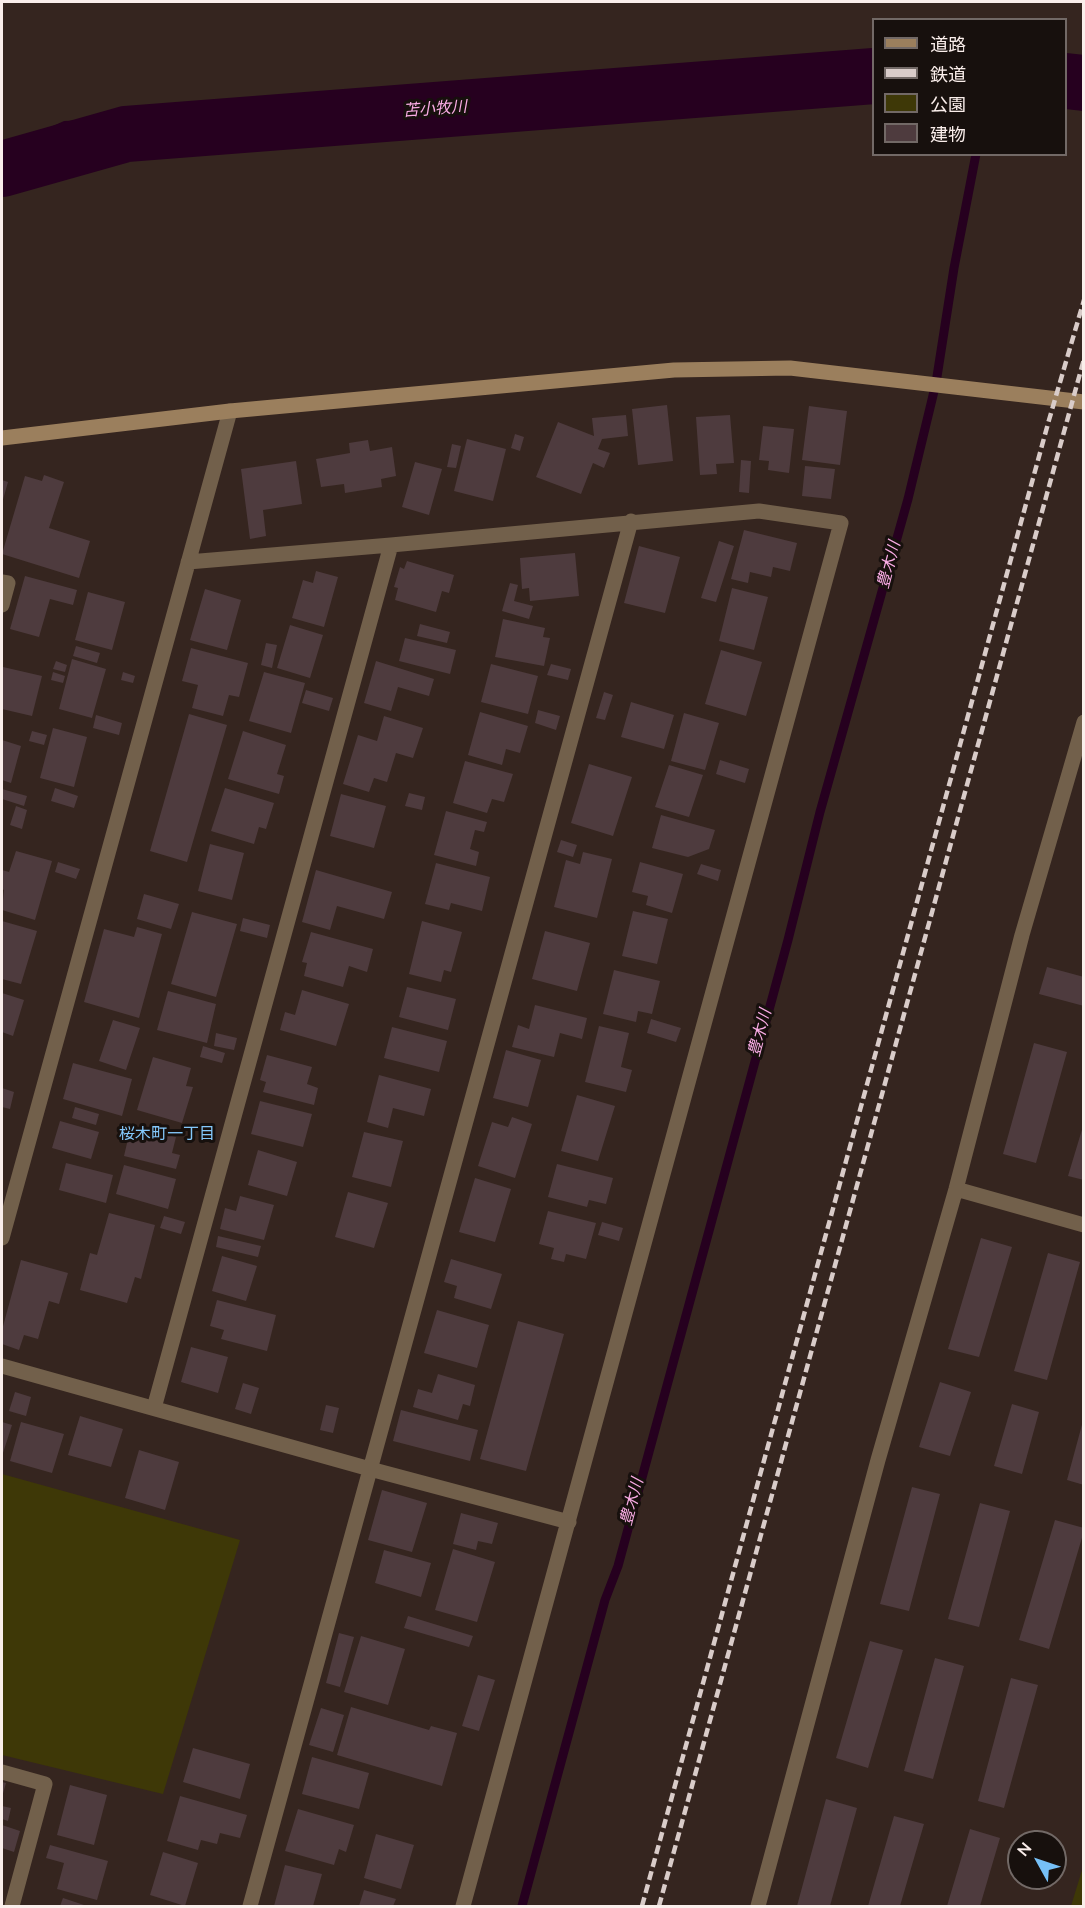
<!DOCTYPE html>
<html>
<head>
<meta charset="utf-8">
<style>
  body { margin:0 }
  #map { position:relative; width:1085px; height:1908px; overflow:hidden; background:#35251f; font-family:"Nunito Sans","Noto Sans JP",sans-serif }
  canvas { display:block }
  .frame { position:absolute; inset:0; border:3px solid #faeeeb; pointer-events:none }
  .legend { position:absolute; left:872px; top:18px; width:195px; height:138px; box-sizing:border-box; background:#17100d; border:2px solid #726966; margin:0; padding:8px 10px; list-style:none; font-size:18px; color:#faeeeb }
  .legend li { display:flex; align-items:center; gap:12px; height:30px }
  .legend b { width:30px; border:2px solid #726966 }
  .north { position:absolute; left:1007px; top:1830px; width:60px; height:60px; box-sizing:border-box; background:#17100d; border:2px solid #726966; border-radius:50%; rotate:310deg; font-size:16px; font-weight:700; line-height:24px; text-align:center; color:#faeeeb }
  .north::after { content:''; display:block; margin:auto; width:21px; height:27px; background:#76c0f7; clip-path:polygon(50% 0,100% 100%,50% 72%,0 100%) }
</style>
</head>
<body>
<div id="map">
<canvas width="1085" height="1908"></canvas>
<div class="frame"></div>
<ul class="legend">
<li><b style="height:8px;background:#9b7f5d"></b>道路</li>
<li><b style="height:8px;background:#d9ccc9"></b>鉄道</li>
<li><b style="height:16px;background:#3e3807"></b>公園</li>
<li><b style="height:16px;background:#4e3b3e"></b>建物</li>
</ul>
<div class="north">N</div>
</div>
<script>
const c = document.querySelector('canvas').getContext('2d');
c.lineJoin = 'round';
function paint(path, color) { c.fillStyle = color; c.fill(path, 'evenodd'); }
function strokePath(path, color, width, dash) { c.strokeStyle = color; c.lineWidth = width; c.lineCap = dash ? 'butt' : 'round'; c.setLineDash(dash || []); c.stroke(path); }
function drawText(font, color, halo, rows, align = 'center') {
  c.font = font + ' "Nunito Sans","Noto Sans JP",sans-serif'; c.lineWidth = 6; c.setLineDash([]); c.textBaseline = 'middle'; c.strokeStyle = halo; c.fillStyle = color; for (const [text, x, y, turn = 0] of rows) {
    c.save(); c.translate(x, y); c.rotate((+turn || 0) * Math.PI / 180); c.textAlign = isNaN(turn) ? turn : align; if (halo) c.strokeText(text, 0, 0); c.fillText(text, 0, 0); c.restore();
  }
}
const green = new Path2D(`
  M2 1474 240 1540 163 1794 2 1755Z
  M1083 1867V1906H1071Z`);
const water = new Path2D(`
  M130 118 120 140 33 169 2 194V154L24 139 64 121Z`);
const stream = new Path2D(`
  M522 1906 605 1600 618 1566 788 940 820 812 908 499 936 383 954 268 976 154`);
const river = new Path2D(`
  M1066 81 1084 83
  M2 169 126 134 874 76`);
const building = new Path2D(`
  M667 405 673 461 638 465 632 409Z
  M809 406 847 411 840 465 802 460Z
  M626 415 628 436 602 439 598 449 610 453 604 468 593 463 581 494 536 477 558 422 594 436 592 418Z
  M730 415 734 463 716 464 717 474 700 475 696 417Z
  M763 426 794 429 789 473 768 470 769 461 759 460Z
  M515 434 524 437 520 451 511 448Z
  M467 439 506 449 493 501 454 491Z
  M368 440 370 451 392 447 396 476 381 479 382 487 345 493 344 484 321 487 316 459 350 453 349 443Z
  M452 444 461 446 456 468 447 467Z
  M741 460 751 461 749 493 739 492Z
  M296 461 302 504 263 510 266 536 250 539 241 469Z
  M415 462 442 469 429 515 402 507Z
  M805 466 835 469 831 499 802 496Z
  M44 475 64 482 49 528 90 541 79 578 2 554 25 476 42 481Z
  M2 480 8 482 2 503Z
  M744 530 797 543 790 571 773 567 771 577 750 572 748 583 731 579Z
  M719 541 734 546 716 602 701 598Z
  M639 546 680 557 665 613 624 603Z
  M575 553 579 596 530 601 529 588 522 589 520 558Z
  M407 561 454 575 449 593 442 591 436 612 395 600 398 588 394 587 400 567 404 569Z
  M316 571 338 577 324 627 292 618 303 580 313 583Z
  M25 576 77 590 73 605 50 599 39 637 10 629Z
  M510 583 518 585 514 601 533 606 529 619 502 611Z
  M732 588 768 597 754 650 719 641Z
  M205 589 241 600 227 650 190 640Z
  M88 592 125 602 112 650 75 640Z
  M503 619 545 628 543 637 550 638 544 666 495 657Z
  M420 624 450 632 447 643 417 636Z
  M290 625 323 635 310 678 277 668Z
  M405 638 456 650 450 674 399 661Z
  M266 643 277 645 272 668 261 665Z
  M76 646 100 653 97 663 73 656Z
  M191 648 248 663 239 697 229 695 223 716 192 708 198 685 182 681Z
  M721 650 762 662 746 716 705 704Z
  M72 659 106 669 92 718 59 709Z
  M56 661 67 665 65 672 53 669Z
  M376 661 434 679 429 696 398 687 391 711 364 703Z
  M491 664 538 676 528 714 481 702Z
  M551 664 571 669 568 680 547 675Z
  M3 667 42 676 32 716 2 709V674Z
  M53 672 65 676 63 683 51 680Z
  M123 672 135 676 133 683 121 680Z
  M264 672 305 683 291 733 249 721Z
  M306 690 333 698 329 711 302 703Z
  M604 692 613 695 605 720 596 718Z
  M631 702 674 715 664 749 621 737Z
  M538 710 560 716 556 730 535 723Z
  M480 712 528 726 520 753 506 749 502 765 468 755Z
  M684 713 719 723 705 770 671 761Z
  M189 714 227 725 187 862 150 851Z
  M96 715 122 723 119 735 93 728Z
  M384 716 423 728 413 758 396 753 387 782 374 778 369 792 343 784 358 735 377 741Z
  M53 728 87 737 74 787 40 778Z
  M32 731 47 735 44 745 29 741Z
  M243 731 286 745 277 774 284 776 279 794 228 779Z
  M2 740 21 746 11 783 2 780Z
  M720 760 749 769 745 783 716 774Z
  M465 761 513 774 504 802 492 799 487 813 453 803Z
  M589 764 632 777 613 836 571 823Z
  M669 765 703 775 689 817 655 807Z
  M55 788 78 796 74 808 51 801Z
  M225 788 274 803 266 829 259 827 254 844 211 831Z
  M2 789 27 796 24 806 2 799Z
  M409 793 425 797 422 810 405 806Z
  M341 794 386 806 374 848 330 836Z
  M16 806 27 810 22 829 10 825Z
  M446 811 487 822 484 832 475 830 470 849 479 852 476 866 434 855Z
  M661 815 715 830 709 849 688 857 652 848Z
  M561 840 577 845 573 857 557 852Z
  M210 844 244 853 232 900 198 891Z
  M16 851 52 861 35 920 2 910 4 890 2 889V870L9 872Z
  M583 852 612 859 597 918 554 907 566 860 580 864Z
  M58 862 80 869 76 879 55 872Z
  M640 862 683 874 672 913 646 905 648 896 632 892Z
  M436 863 490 877 482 911 451 903 449 910 425 904Z
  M701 864 721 870 718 881 697 874Z
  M316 870 392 892 384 919 337 906 330 930 302 922Z
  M144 894 179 904 171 929 137 919Z
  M633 911 668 919 657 964 622 956Z
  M192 912 237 924 216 997 171 984Z
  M243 918 270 925 267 938 240 931Z
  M2 921 37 931 21 984 2 979Z
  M422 921 462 932 451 972 444 970 441 982 409 974Z
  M137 927 162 934 139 1018 84 1002 104 929 134 937Z
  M545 931 590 943 577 991 532 979Z
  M311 932 373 949 367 972 349 966 343 987 304 976 307 963 302 962Z
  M1047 967 1084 977V1006L1039 994Z
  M614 970 660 981 652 1014 638 1011 636 1022 603 1014Z
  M407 987 456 999 448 1030 399 1017Z
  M302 990 349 1004 336 1046 280 1030 285 1012 295 1015Z
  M168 991 216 1004 207 1043 157 1030Z
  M2 993 24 1000 13 1036 2 1032Z
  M535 1005 587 1018 582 1039 560 1033 554 1057 512 1047 518 1025 529 1029Z
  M651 1019 681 1028 676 1042 647 1033Z
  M113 1020 140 1028 126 1070 99 1061Z
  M599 1026 629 1033 621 1067 632 1070 626 1092 585 1082Z
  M392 1027 447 1041 439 1072 384 1058Z
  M216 1033 237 1038 234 1050 214 1046Z
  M1034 1043 1067 1052 1036 1163 1003 1154Z
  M203 1046 225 1053 222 1063 200 1057Z
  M506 1050 541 1060 528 1107 493 1098Z
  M267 1055 312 1067 307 1084 318 1088 314 1105 263 1092 266 1082 260 1080Z
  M153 1057 191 1068 186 1086 193 1087 182 1123 137 1110Z
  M73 1063 132 1079 122 1116 63 1099Z
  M379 1075 431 1089 424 1116 393 1108 388 1128 367 1122Z
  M2 1088 14 1092 10 1109 2 1107Z
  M577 1095 615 1106 598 1161 561 1151Z
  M260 1101 312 1114 303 1147 251 1134Z
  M75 1107 99 1114 96 1125 72 1118Z
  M512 1117 532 1124 515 1178 478 1166 492 1122 508 1127Z
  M60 1121 99 1132 91 1159 52 1148Z
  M1084 1123V1180L1068 1176Z
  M131 1126 176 1137 172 1153 180 1155 176 1169 124 1156Z
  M364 1132 403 1141 391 1187 352 1177Z
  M258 1150 297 1162 287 1196 248 1185Z
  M66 1163 113 1175 106 1203 59 1190Z
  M557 1164 613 1178 606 1204 589 1200 587 1207 548 1197Z
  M124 1165 176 1179 168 1209 116 1194Z
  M475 1178 511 1189 495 1242 459 1232Z
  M348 1192 388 1203 374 1248 335 1237Z
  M240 1196 274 1205 264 1240 220 1229 225 1208 236 1211Z
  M548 1211 596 1223 586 1259 566 1254 564 1262 551 1259 554 1248 539 1244Z
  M109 1213 155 1225 141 1279 135 1277 127 1303 80 1290 90 1253 97 1255Z
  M164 1216 185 1222 181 1234 160 1228Z
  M602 1222 623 1228 619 1241 598 1235Z
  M218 1236 261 1246 258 1257 216 1247Z
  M981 1238 1012 1247 979 1357 948 1349Z
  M1048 1253 1080 1262 1047 1380 1014 1371Z
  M222 1256 257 1266 246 1301 212 1291Z
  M451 1259 502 1274 491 1309 454 1298 457 1286 444 1282Z
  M21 1260 68 1273 59 1304 49 1301 38 1339 24 1335 19 1350 2 1344V1330Z
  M217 1300 276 1315 267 1351 221 1339 224 1330 210 1326Z
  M437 1310 489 1325 477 1368 424 1353Z
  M518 1321 564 1334 526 1471 480 1459Z
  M191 1347 228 1357 218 1393 181 1382Z
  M438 1374 475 1385 470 1406 463 1404 458 1420 413 1407 418 1389 432 1393Z
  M940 1382 971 1392 950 1456 919 1447Z
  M243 1383 259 1388 251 1414 235 1409Z
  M15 1392 31 1397 26 1416 9 1411Z
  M1012 1404 1039 1412 1022 1474 994 1466Z
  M326 1405 339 1408 333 1433 320 1430Z
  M401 1410 478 1430 470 1461 393 1441Z
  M80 1416 123 1429 111 1467 68 1455Z
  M1083 1421H1084V1485L1067 1480Z
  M2 1422 12 1425 2 1456Z
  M21 1422 64 1434 52 1473 10 1461Z
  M139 1450 179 1462 165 1510 125 1498Z
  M912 1487 940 1494 909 1611 880 1604Z
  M382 1490 427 1503 412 1552 368 1540Z
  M980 1503 1010 1511 979 1627 948 1619Z
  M461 1513 498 1523 492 1544 478 1541 476 1550 453 1544Z
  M1055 1520 1084 1528V1531L1049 1649 1019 1640Z
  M453 1549 495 1562 477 1622 435 1610Z
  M384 1550 431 1563 421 1597 375 1583Z
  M408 1616 473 1636 469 1647 404 1628Z
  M339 1633 354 1637 340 1687 326 1683Z
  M361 1636 405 1649 388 1705 344 1692Z
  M870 1641 903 1650 868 1768 836 1758Z
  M935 1658 964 1666 933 1779 904 1771Z
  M478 1675 495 1680 479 1731 462 1726Z
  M1011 1678 1038 1685 1004 1808 978 1801Z
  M351 1707 429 1730 431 1726 457 1733 442 1786 337 1755Z
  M321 1708 344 1715 333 1752 309 1745Z
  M193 1748 250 1764 240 1799 183 1782Z
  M312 1757 369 1773 359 1809 302 1794Z
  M2 1782 6 1783 2 1797Z
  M70 1785 107 1795 94 1845 57 1835Z
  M180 1796 247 1815 240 1838 220 1833 217 1844 201 1840 198 1850 167 1841Z
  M826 1799 857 1808 830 1906H797Z
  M2 1806 11 1808 8 1821 2 1819Z
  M298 1809 354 1825 346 1852 339 1849 334 1865 285 1851Z
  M894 1816 924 1824 900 1906H868Z
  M2 1825 20 1831 14 1852 2 1848Z
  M970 1829 1000 1838 980 1906H947Z
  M376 1834 414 1845 401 1889 364 1878Z
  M50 1845 108 1861 97 1900 57 1889 64 1863 46 1858Z
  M163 1852 198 1863 185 1906 150 1895Z
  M285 1865 322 1874 313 1906H274Z
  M364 1890 396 1899 393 1906H359Z
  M63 1898 87 1906H60Z`);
const street = new Path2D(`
  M188 562 391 545 759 511 841 523 463 1906
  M2 582 8 583 2 605
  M956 1189 1084 1225
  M2 1238 230 411
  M2 1366 370 1469 569 1522
  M154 1408 391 545
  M2 1772 45 1784 12 1906
  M250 1906 631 521
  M758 1906 878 1460 956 1189 1022 935 1084 722`);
const secondary = new Path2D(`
  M2 438 230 411 674 370 790 368 1084 402`);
const rail = new Path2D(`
  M642 1906 1049 420 1084 300
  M659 1906 1084 359`);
const waterNames = [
  ["苫小牧川",435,110,-4],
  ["豊木川",890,565,-75],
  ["豊木川",761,1033,-75],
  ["豊木川",633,1502,-75]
];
const neighbourhoodNames = [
  ["桜木町一丁目",167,1135]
];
paint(green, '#3e3807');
paint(water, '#26001f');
strokePath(stream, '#26001f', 9);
strokePath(river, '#26001f', 56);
paint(building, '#4e3b3e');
strokePath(street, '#72604b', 15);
strokePath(secondary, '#9b7f5d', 15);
strokePath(rail, '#d9ccc9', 4.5, [9, 4.5]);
drawText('italic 16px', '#faace5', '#17100d', waterNames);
drawText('16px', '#84c8fb', '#17100d', neighbourhoodNames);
</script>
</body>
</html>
